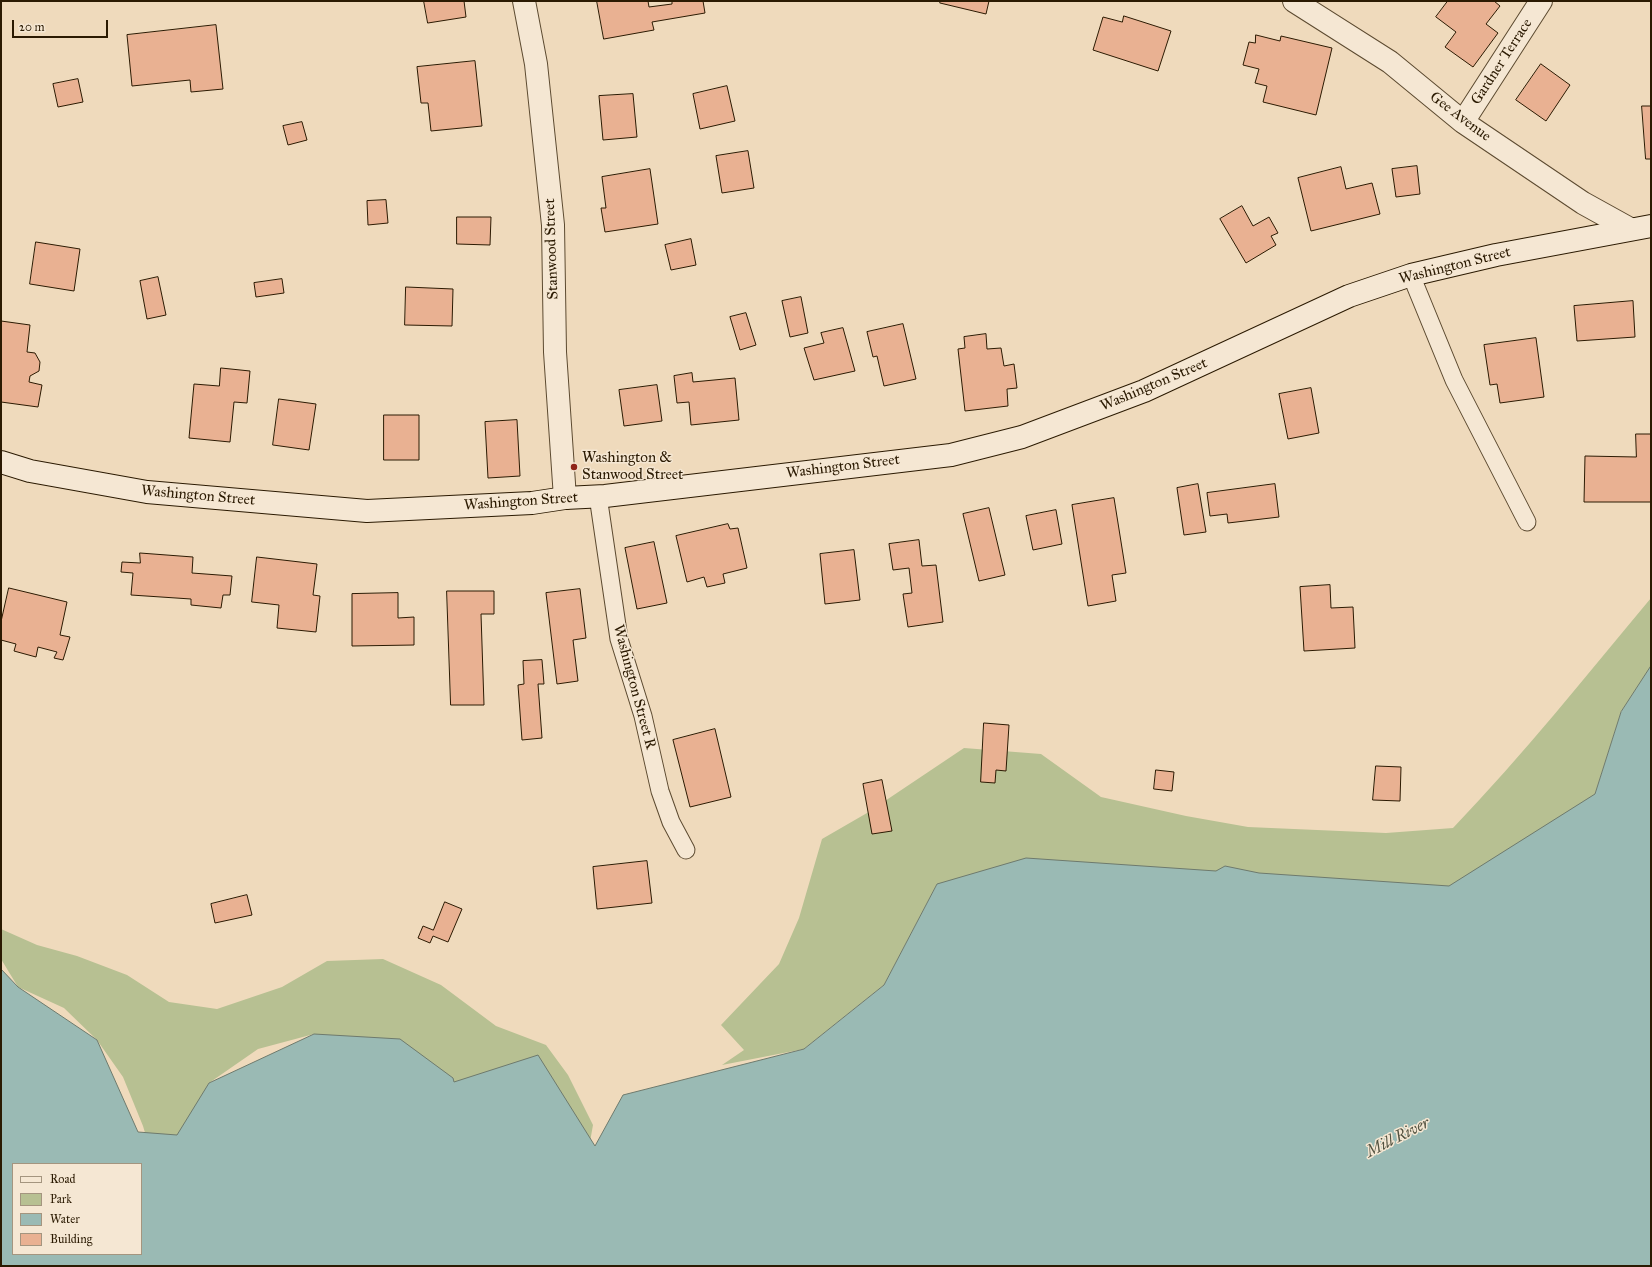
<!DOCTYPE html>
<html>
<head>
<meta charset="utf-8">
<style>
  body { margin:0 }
  #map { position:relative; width:1652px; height:1267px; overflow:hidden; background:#efdabc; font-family:"IM FELL Great Primer",serif }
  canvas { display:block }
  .frame { position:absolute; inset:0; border:2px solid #2b1a02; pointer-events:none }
  .legend { position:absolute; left:12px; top:1163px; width:130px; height:92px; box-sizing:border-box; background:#f5e7d3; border:1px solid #a4957f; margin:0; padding:5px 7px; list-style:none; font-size:12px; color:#2b1a02 }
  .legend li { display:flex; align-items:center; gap:8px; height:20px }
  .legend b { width:20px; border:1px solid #a4957f }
  .scale { position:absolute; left:12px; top:20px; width:96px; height:18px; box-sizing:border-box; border:2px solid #2b1a02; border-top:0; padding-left:5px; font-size:12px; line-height:14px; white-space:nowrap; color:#2b1a02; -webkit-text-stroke:3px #f5e7d3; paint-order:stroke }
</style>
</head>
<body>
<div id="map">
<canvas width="1652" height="1267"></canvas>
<div class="frame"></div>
<ul class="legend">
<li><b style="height:5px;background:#f5e7d3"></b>Road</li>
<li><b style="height:11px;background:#b7c092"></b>Park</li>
<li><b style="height:11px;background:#9abab4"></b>Water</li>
<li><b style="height:11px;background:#e9b192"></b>Building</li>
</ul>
<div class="scale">20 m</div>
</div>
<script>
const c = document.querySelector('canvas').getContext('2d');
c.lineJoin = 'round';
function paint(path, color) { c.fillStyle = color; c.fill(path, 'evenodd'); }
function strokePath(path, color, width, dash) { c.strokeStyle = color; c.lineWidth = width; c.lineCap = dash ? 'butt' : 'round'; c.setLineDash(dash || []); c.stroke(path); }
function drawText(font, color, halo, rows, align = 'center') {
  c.font = font + ' "IM FELL Great Primer",serif'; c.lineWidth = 3; c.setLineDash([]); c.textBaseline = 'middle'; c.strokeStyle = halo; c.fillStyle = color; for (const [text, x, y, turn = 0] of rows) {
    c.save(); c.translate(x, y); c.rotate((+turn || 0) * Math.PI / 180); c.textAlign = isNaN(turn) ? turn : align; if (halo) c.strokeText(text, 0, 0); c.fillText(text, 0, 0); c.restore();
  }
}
const green = new Path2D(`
  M1651 598V667L1621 712 1589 813 1517 890 937 884 884 985 804 1049 722 1065 744 1050 721 1025 779 964 799 918 822 839 867 813 964 748 1041 754 1101 797 1186 816 1248 827 1386 833 1453 828C1523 755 1586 676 1651 598Z
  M1 929 37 945 77 956 127 975 169 1002 217 1009 282 987 327 961 383 959 441 985 496 1026 546 1045 568 1075 593 1125 586 1164 314 1034 258 1049 209 1083 179 1143 156 1170 143 1126 123 1077 97 1040 64 1008 18 987 1 959Z`);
const water = new Path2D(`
  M1651 666V1266H1V969L18 987 97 1040 138 1132 177 1135 209 1083 314 1034 400 1039 453 1078 454 1082 538 1055 595 1146 623 1095 804 1049 884 985 937 884 1026 858 1216 871 1225 866 1259 873 1449 886 1595 794 1621 712ZM13 1164H141V1254H13Z`);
const building = new Path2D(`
  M424 1H464L466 17 428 23Z
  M597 1H648L649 7 672 4V1H703L705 13 652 22 654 30 604 39Z
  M941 1H989L986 14 940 3Z
  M1448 1H1494L1500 6 1486 24 1498 33 1473 67 1445 47 1456 32 1436 17Z
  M1124 16 1171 31 1158 71 1093 50 1103 17 1122 22Z
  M216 25 223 89 191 92 190 80 132 86 127 35Z
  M1256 35 1280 41 1281 36 1332 48 1316 115 1263 102 1267 86 1255 83 1259 69 1243 65 1249 42 1255 43Z
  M475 61 482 126 431 131 428 103H421L417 67Z
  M1541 64 1570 85 1546 121 1516 100Z
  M78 79 83 102 58 107 53 84Z
  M727 86 735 121 700 129 693 94Z
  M633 94 637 137 603 140 599 96Z
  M1642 106H1651V159H1646Z
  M302 122 307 140 288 145 283 126Z
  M748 151 754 188 722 193 716 156Z
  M1417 166 1420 194 1396 197 1392 169Z
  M1341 167 1346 189 1372 183 1380 214 1311 231 1298 178Z
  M650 169 658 224 605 232 601 208H606L602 177Z
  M386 200 388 223 368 225 367 201Z
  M1242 206 1253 226 1269 217 1278 233 1271 236 1276 245 1246 263 1220 219Z
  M457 217H491L490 245 457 244Z
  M691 239 696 265 671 270 665 245Z
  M36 242 80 249 74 291 30 284Z
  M158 277 166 315 147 319 140 281Z
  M282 279 284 293 256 297 254 283Z
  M406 287 453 289 452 326 405 325Z
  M801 297 808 333 790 337 782 301Z
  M1633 301 1635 337 1577 341 1574 306Z
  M746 313 756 345 740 350 730 317Z
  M1 321 30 325 27 352 35 353 40 362 39 371 30 376 29 382 42 385 38 407 1 402Z
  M903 324 916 379 884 386 877 356 873 357 867 332Z
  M843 328 855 371 814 380 804 348 824 343 821 333Z
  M986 334 987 349 1001 348 1004 366 1014 364 1017 388 1007 389 1008 406 965 411 958 349 965 348 964 337Z
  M1536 338 1544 397 1500 403 1497 384 1490 385 1484 345Z
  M221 368 250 371 247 403 234 402 230 442 189 438 194 384 219 386Z
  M692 373 693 382 735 378 739 420 691 425 689 402 677 403 674 376Z
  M657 385 662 421 624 426 619 390Z
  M1311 388 1319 433 1288 439 1279 394Z
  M279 399 316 404 309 450 273 445Z
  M384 415H419V460H384Z
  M517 420 520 476 488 478 485 422Z
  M1636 434H1651V502H1584L1585 456 1636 457Z
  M1198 484 1206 532 1184 535 1177 488Z
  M1275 484 1279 517 1228 523 1227 514 1210 516 1207 493Z
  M1114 498 1126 573 1112 575 1116 601 1088 606 1072 505Z
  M989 508 1005 575 979 581 963 514Z
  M1056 510 1062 544 1033 550 1026 516Z
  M728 524 730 529 738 528 747 568 723 574 725 583 707 587 704 577 687 582 676 536Z
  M919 540 922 566 936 565 943 622 908 627 903 594 912 593 909 568 893 570 889 544Z
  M654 542 667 603 637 609 625 548Z
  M854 550 860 600 825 604 820 554Z
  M140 553 193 557 192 573 232 576 230 595H223L221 608 191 605V599L131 595 133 573 121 572 122 562 140 563Z
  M257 557 317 564 313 595 320 596 316 632 277 628 279 605 252 602Z
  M1330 585 1331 608 1353 607 1355 648 1304 651 1300 587Z
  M9 588 67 602 60 635 70 637 63 660 54 658 57 652 38 647 36 657 14 651 16 644 1 640V622Z
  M580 589 586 638 573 640 578 681 557 684 546 593Z
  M447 591H494V614H481L484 705H451Z
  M398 593V618L414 617V645L352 646V594Z
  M542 660 544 684H538L542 738 522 740 518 685 524 684 523 661Z
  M984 723 1009 725 1006 771 996 770 995 783 981 782Z
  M715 729 731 797 690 807 673 740Z
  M1376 766 1401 767 1400 801 1373 800Z
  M1156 770 1174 772 1172 791 1154 789Z
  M882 780 892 831 872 834 863 784Z
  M647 861 652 903 597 909 593 867Z
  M247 895 252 915 215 923 211 904Z
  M445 902 462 909 448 942 433 936 430 943 418 938 423 926 433 930Z`);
const lane = new Path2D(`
  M1411 275 1454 380 1527 522
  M598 496 619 639 643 716 660 791 671 822 686 850`);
const street = new Path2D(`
  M524 1 536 64 553 225 555 352 565 498
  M1294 1 1390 62 1463 122 1583 203 1630 229
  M1463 122 1541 1`);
const secondary = new Path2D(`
  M1 462 30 471 147 492 367 511 532 503 565 498 605 496 951 455 1022 437 1144 391 1349 296 1411 275 1496 255 1651 226`);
const markers = [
  [574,467,4,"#8f2418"]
];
const streetNames = [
  ["Gardner Terrace",1502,62,-57],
  ["Gee Avenue",1460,117,37],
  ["Stanwood Street",552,249,-92],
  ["Washington Street",1455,266,-14],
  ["Washington Street",1154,385,-23],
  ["Washington Street",843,467,-7],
  ["Washington Street",198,496,5],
  ["Washington Street",521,502,-4],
  ["Washington Street R",634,687,75]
];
const poiNames = [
  ["Washington &",582,458],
  ["Stanwood Street",582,475]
];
const waterNames = [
  ["Mill River",1398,1138,-27]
];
paint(green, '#b7c092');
paint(water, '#9abab4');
strokePath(water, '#6e7a6d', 1);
paint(building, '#e9b192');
strokePath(building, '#2b1a02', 1);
strokePath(lane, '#5c4a30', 19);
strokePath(street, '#5c4a30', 24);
strokePath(secondary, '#2b1a02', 24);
strokePath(lane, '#f5e7d3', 17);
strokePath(street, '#f5e7d3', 22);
strokePath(secondary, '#f5e7d3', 22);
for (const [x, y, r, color] of markers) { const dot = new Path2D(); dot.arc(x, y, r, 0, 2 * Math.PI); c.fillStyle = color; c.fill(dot); strokePath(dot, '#f5e7d3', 1.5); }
drawText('15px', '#2b1a02', '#f5e7d3', streetNames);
drawText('15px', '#2b1a02', '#f5e7d3', poiNames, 'left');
drawText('italic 16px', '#525240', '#f5e7d3', waterNames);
</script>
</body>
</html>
